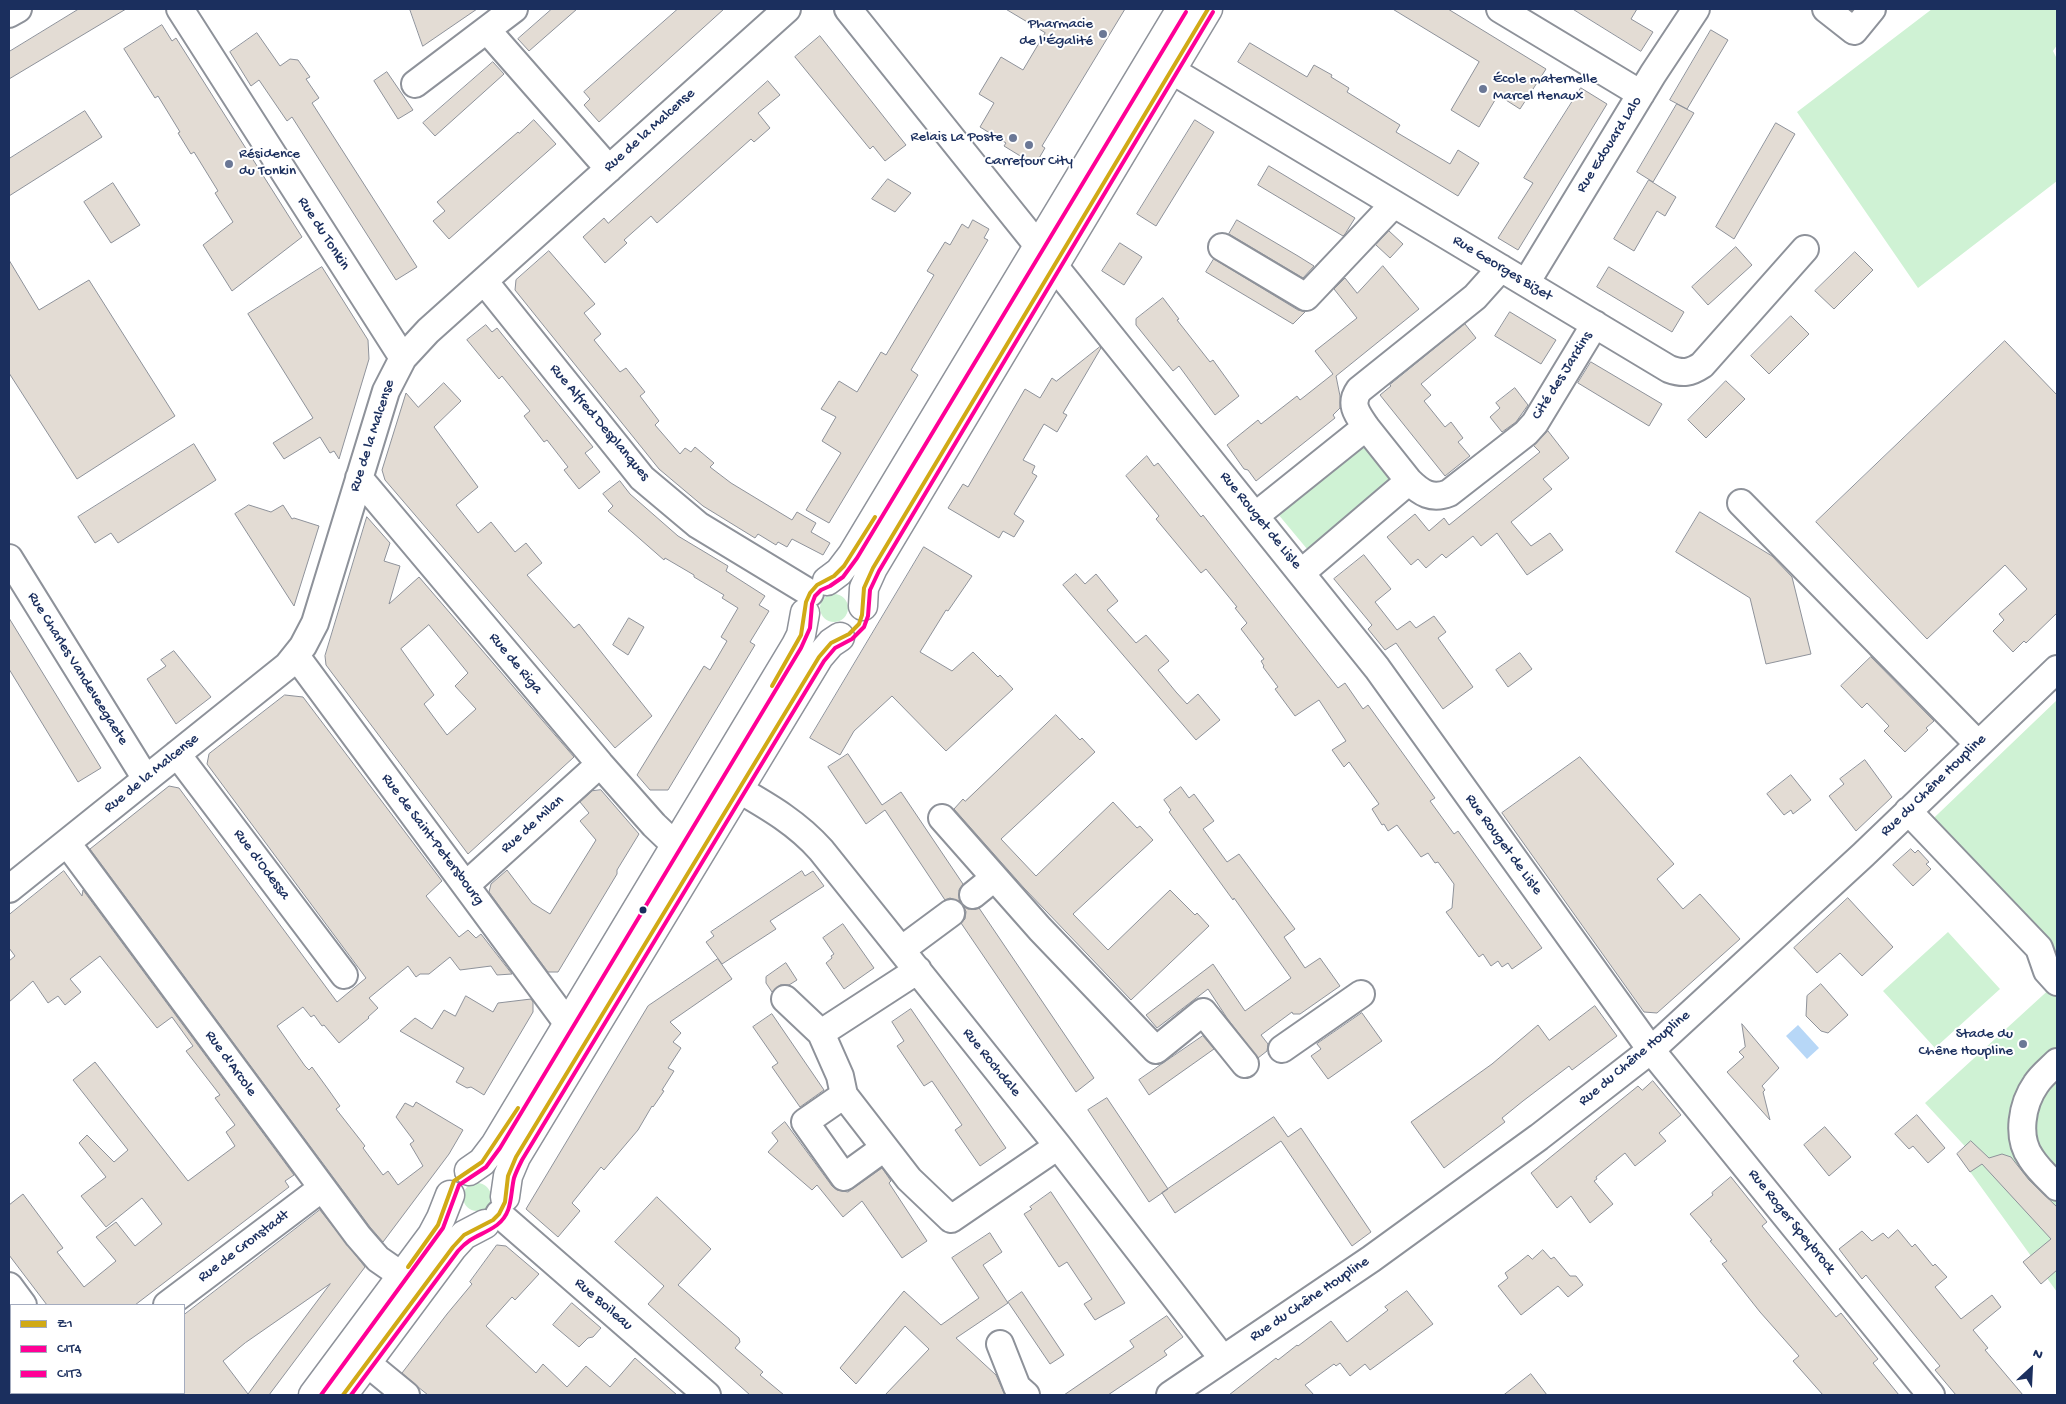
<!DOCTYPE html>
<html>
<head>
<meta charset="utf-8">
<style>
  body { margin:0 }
  #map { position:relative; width:2066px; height:1404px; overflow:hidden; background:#fff; font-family:"Gochi Hand",sans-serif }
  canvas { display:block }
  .frame { position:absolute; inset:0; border:10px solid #1b2f5e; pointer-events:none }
  .legend { position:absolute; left:10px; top:1304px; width:175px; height:90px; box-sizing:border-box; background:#fff; border:1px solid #a4acbf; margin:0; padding:6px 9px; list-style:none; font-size:15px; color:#1b2f5e }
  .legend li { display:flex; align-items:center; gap:10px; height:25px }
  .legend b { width:25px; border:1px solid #a4acbf }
  .north { position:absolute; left:2006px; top:1344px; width:50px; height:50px; -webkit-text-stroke:4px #fff; paint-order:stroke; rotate:25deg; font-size:14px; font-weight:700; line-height:20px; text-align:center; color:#1b2f5e }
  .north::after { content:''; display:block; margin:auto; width:18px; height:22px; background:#1b2f5e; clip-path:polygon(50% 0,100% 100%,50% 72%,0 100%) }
</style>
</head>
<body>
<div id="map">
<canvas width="2066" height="1404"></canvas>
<div class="frame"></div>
<ul class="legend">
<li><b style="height:6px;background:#d1aa16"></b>Z1</li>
<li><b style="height:6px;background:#ff0096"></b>CIT4</li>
<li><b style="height:6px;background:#ff0096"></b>CIT3</li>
</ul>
<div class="north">N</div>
</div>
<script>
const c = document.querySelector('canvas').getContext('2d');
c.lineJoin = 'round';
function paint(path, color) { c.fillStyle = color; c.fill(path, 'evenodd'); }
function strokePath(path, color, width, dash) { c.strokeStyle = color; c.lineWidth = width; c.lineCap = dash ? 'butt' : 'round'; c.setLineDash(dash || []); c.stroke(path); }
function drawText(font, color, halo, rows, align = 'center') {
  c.font = font + ' "Gochi Hand",sans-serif'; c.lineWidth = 4; c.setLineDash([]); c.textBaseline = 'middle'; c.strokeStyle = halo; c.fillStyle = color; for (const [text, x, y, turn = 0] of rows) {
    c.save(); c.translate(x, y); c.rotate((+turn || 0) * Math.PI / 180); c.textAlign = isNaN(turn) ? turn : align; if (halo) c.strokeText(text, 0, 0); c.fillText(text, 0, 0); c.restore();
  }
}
const green = new Path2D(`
  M1932 9H2057V45L2053 51 2057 59V181L1918 288 1797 112Z
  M1362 443 1394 478 1312 555 1273 508Z
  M820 608a14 14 0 1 1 28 0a14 14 0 1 1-28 0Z
  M2057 700V1292L1963 1162 1973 1155 1925 1103 2054 985 1915 836Z
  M1948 932 2000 989 1935 1048 1883 991Z
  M463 1197a14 14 0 1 1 28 0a14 14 0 1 1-28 0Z`);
const water = new Path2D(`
  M1798 1025 1819 1048 1807 1059 1786 1036Z`);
const building = new Path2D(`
  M79 9H126L9 79V52Z
  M410 9H477L423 46Z
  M552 9H577L529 51 518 39Z
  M678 9H724L599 122 584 105 590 99 584 92Z
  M1006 9H1125L1042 146 1045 148 1035 165 1004 146 1006 143 980 127 994 103 979 94 1001 57 1023 70 1045 33Z
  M1393 9H1448L1546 69 1520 109 1498 95 1479 127 1451 110 1479 62Z
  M1573 9H1637L1631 19 1653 32 1641 51Z
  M162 25 172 41 176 38 302 237 232 291 203 245 233 222 215 193 218 191 194 152 191 154 178 133 180 132 158 96 155 98 124 49Z
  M1711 30 1728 40 1687 109 1670 100Z
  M257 33 280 66 290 59 298 60 310 77 306 79 319 98 312 103 417 267 396 280 292 117 287 121 259 80 251 86 230 52Z
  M820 36 906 145 885 161 873 146 870 149 795 57Z
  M1250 43 1307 77 1314 65 1332 75 1331 77 1349 88 1347 92 1400 125 1396 132 1450 164 1458 150 1479 163 1458 196 1238 62Z
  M493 62 504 74 435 136 423 123Z
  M387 72 413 110 398 119 374 81Z
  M768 81 780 95 758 113 770 128 754 142 751 139 657 223 651 216 624 240 627 243 605 263 583 237 604 218 608 223Z
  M1581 88 1607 104 1518 250 1498 238 1533 183 1524 178Z
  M1677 104 1694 113 1653 182 1637 172Z
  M85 111 102 137 9 196V159Z
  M534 120 556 144 449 239 433 221 445 211 437 202 518 132 519 133Z
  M1195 120 1214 132 1156 226 1137 214Z
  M1776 123 1795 134 1734 239 1716 227Z
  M1269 166 1355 218 1345 234 1343 236 1258 185Z
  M888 179 911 193 895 212 872 199Z
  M1649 180 1676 197 1665 216 1657 211 1634 251 1614 239Z
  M113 183 140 225 111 243 84 202Z
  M973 220 989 229 984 238 988 240 911 370 918 375 829 523 806 510 841 453 822 441 836 417 821 409 839 381 857 392 881 352 886 355 934 275 927 271 945 242 950 245 962 224 968 228Z
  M1237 220 1298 256 1314 266 1303 278 1229 234Z
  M1389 231 1403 244 1390 258 1376 245Z
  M1120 243 1142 257 1124 285 1102 271Z
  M1736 247 1752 265 1708 305 1692 287Z
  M549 251 595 304 584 313 601 334 594 340 620 372 626 368 645 392 640 396 659 421 655 425 680 454 685 448 691 452 695 447 714 463 710 467 731 483 792 520 797 512 816 523 811 532 830 543 823 555 792 539 787 547 778 542 776 545 758 534 755 538 703 506 659 469 515 290 516 280Z
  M1855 252 1873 270 1834 309 1815 291Z
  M1214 259 1298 310 1305 312 1293 324 1206 272Z
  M9 260 39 310 89 280 175 416 77 479 9 373Z
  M1383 266 1419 309 1336 376 1340 396V408L1333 415 1335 418 1256 481 1248 470 1244 469 1227 445 1258 420 1261 424 1297 396 1300 400 1333 374 1315 351 1357 318 1334 289 1345 278 1357 293Z
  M322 267 368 340 369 359 339 459 334 451 330 453 320 437 284 459 273 443 313 418 248 314Z
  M1609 267 1684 312 1672 332 1597 287Z
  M1163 298 1179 319 1177 320 1210 362 1213 360 1239 396 1215 415 1179 366 1173 371 1136 325V319Z
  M1510 312 1556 340 1541 364 1495 336Z
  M1791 316 1809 334 1769 374 1751 356Z
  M1465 324 1476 338 1421 384 1431 395 1424 401 1445 427 1451 422 1463 438 1458 442 1470 456 1445 476 1380 395 1391 386 1390 385Z
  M486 325 492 332 497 328 593 447 585 453 600 472 579 489 564 470 568 467 547 440 544 442 524 416 530 411 502 376 499 379 467 340Z
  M2005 341 2057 395V613L2026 643 2024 641 2013 652 1993 631 2004 620 1999 614 2027 589 2005 565 1927 639 1816 522Z
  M1100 347 1101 348 1063 413 1067 415 1057 432 1044 424 1023 460 1035 466 1032 473 1037 476 1014 514 1024 521 1014 537 1003 531 999 538 948 508 963 484 968 487 1025 389 1040 398 1052 378 1056 381Z
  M1591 362 1662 404 1649 426 1578 383Z
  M1726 381 1745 399 1706 438 1688 420Z
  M444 383 461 401 434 427 478 487 456 505 478 533 491 522 515 552 526 543 542 563 527 575 574 628 579 624 652 716 615 748 385 480 382 470 406 393 418 407Z
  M1515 388 1528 405 1516 422 1502 432 1490 417 1500 408 1496 403Z
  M1548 431 1569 458 1543 479 1552 489 1511 522 1531 546 1550 533 1563 550 1527 575 1497 533 1481 546 1473 536 1446 558 1442 554 1426 568 1418 559 1411 565 1387 537 1415 514 1429 531 1444 518 1449 525 1540 452 1534 446Z
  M194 444 216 480 118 543 111 533 95 543 78 517Z
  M1147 456 1154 466 1158 463 1201 517 1203 515 1338 688 1345 683 1363 709 1368 705 1435 798 1430 801 1454 834 1458 831 1542 948 1512 969 1508 963 1502 967 1498 961 1491 966 1483 954 1479 957 1446 912 1452 908 1454 884 1438 862 1435 863 1428 853 1421 857 1397 825 1388 831 1384 824 1382 825 1372 809 1379 804 1349 762 1344 767 1332 750 1346 741 1319 700 1295 716 1275 689 1278 687 1263 667 1264 666 1261 661 1264 659 1241 629 1247 623 1235 608 1237 607 1206 569 1201 573 1156 519 1159 516 1126 476Z
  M620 481 630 494 678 536 728 566 726 571 765 596 759 605 769 611 750 642 755 645 668 790H650L637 775 704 666 710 670 727 641 721 637 738 608 722 598 724 595 694 577V575L665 558 664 560 608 511 613 506 603 494Z
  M249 505 271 512 283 505 292 519 294 518 319 526 294 606 235 514Z
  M1700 512 1772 556 1792 577 1811 654 1766 664 1750 598 1676 552Z
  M367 517 390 543 384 561 400 566 389 604 419 577 574 757 468 854 326 665 325 656ZM429 625 468 673 455 686 476 709 447 735 424 704 434 695 401 649Z
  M924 547 972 576 948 611 946 610 920 652 952 671 973 652 998 677 1000 675 1013 689 946 751 892 696 854 731 840 755 810 738Z
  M1364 555 1391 589 1375 602 1397 630 1410 621 1416 628 1434 616 1446 632 1438 638 1473 687 1443 709 1396 643 1385 650 1368 629 1372 625 1334 579Z
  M1076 574 1085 584 1096 574 1118 601 1107 610 1136 643 1146 635 1169 661 1158 670 1176 692 1187 704 1198 694 1220 720 1196 740 1063 585Z
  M9 618 101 768 78 782 9 669Z
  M629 618 644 627 628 655 613 645Z
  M174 651 211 697 176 724 147 679 166 666 161 660Z
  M1520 653 1532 669 1508 687 1496 670Z
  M1871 657 1934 721 1926 728 1928 730 1905 752 1884 731 1889 726 1867 703 1862 708 1841 686Z
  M285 695 303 697 442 881 426 896 459 937 468 930 476 938 481 934 512 974 497 975 491 966 460 970 450 957 429 974H420L416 977 408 966 369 998 378 1008 368 1017 369 1018 339 1043 324 1025 322 1026 314 1015 311 1017 303 1007 277 1026 305 1066 309 1070 312 1067 328 1089 340 1106 336 1109 365 1146 363 1148 383 1175 388 1171 398 1185 423 1166 410 1144 414 1141 396 1117 405 1103 413 1107 416 1102 463 1130 449 1154 383 1242 370 1227 90 849 169 786 179 788 337 1002 366 978 207 764 209 754Z
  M1056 715 1080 740 1082 738 1095 752 1001 839 1036 876 1113 802 1137 828 1140 826 1153 840 1073 914 1108 950 1170 890 1195 915 1197 913 1209 926 1131 1000 1024 888 954 809 963 799 965 801Z
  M848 754 882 805 901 792 963 884 959 890 960 902 950 898 945 900 885 810 866 824 828 767Z
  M1580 757 1674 864 1657 879 1683 909 1700 894 1740 939 1657 1013 1644 1012 1502 813Z
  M1865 760 1892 797 1856 831 1829 796 1844 784 1840 779Z
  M1791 775 1811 800 1793 814 1791 810 1784 815 1767 794Z
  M1181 787 1189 798 1194 794 1214 821 1203 829 1227 862 1239 854 1295 929 1284 937 1305 968 1320 958 1340 986 1300 1014H1293L1292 1012 1261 1035 1268 1044 1267 1051 1258 1058 1227 1018 1208 989 1157 1028 1146 1015 1213 964 1245 1011 1291 978 1234 898 1233 900 1169 812 1171 810 1164 800Z
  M601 790 639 834 617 870V874L558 972H548L489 892 491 884 507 870 532 903 550 914 596 840 580 821 589 813 580 802 592 791Z
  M1911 849 1915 853 1918 850 1929 862 1926 864 1931 869 1913 886 1893 865Z
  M64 871 82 896 83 890 294 1175 285 1181 289 1187 135 1305H47L9 1255V1205L23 1194 63 1248 57 1252 84 1287 116 1261 96 1237 116 1222 135 1246 162 1224 142 1198 106 1227 81 1196 106 1177 79 1143 87 1135 114 1162 128 1150 73 1080 95 1062 188 1181 235 1146 226 1132 235 1125 215 1098 220 1095 186 1051 193 1046 172 1017 157 1028 100 956 70 979 81 992 65 1005 58 996 48 1003 33 981 9 1002V961L15 956 9 948V915Z
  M802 871 805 876 813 871 824 886 770 921 776 929 722 964 706 942 714 936 711 932Z
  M1848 898 1893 947 1862 976 1840 953 1817 973 1794 948Z
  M964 907 968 909 979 908 1094 1078 1076 1092 961 923 965 919 966 912Z
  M843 924 874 968 844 989 826 963 832 958 831 956 834 954 823 938Z
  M718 959 732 979 670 1022 681 1033 673 1042 681 1048 668 1068 674 1071 662 1090 664 1091 653 1107 652 1106 638 1130 604 1170 601 1167 572 1203 580 1211 558 1237 526 1209 648 1006Z
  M786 963 797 980 789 985H780L772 992 766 983V977Z
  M1821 984 1848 1015 1828 1033 1821 1031 1806 1016 1807 996Z
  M466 996 493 1012 498 1003 531 999 533 1002V1012L484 1095 471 1087 467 1088 456 1082 464 1068 400 1031 415 1018 432 1029 444 1010 455 1016Z
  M1595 1006 1617 1036 1572 1070 1569 1066 1523 1101 1502 1118 1505 1122 1444 1168 1411 1122 1492 1064 1538 1025 1549 1040Z
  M911 1009 1006 1148 980 1166 955 1130 962 1125 932 1081 924 1086 897 1046 904 1041 892 1022Z
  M1362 1013 1382 1041 1328 1079 1311 1056 1321 1049 1317 1044Z
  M772 1014 824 1090 800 1107 772 1067 778 1063 753 1027Z
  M1742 1024 1779 1068 1762 1086 1765 1090 1763 1092 1770 1120 1727 1072 1744 1057 1739 1052 1745 1047Z
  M1203 1036 1214 1049 1149 1095 1139 1080Z
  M1653 1081 1681 1115 1659 1133 1666 1141 1635 1166 1625 1153 1596 1177 1597 1179 1594 1181 1613 1204 1590 1223 1571 1196 1557 1208 1531 1173 1638 1086 1642 1090Z
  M1107 1098 1168 1189 1149 1202 1088 1110Z
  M1917 1115 1945 1148 1928 1163 1913 1146 1909 1149 1895 1134Z
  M1274 1117 1288 1137 1301 1128 1371 1232 1352 1246 1281 1141 1175 1213 1162 1193Z
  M785 1122 832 1186 837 1190 848 1192 882 1168 891 1181 889 1183 927 1241 902 1258 862 1201 843 1217 817 1185 812 1190 768 1152 778 1141 772 1133Z
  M1825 1127 1851 1157 1829 1176 1804 1145Z
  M1971 1141 1989 1158 2002 1154 2011 1157 2029 1180 2057 1207V1270L2041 1284 2023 1262 2051 1239 1982 1164 1970 1172 1957 1154Z
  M1731 1177 1767 1222 1762 1226 1836 1317 1841 1313 1878 1359 1873 1363 1899 1395H1823L1793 1361 1799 1356 1760 1312 1722 1264 1727 1261 1710 1241 1712 1240 1690 1214 1713 1195 1712 1193Z
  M1051 1192 1125 1303 1095 1320 1084 1304 1092 1299 1079 1280 1067 1262 1059 1267 1024 1214 1032 1209 1030 1207Z
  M657 1197 711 1249 678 1285 739 1338 740 1342 735 1348 763 1372 760 1375 784 1395H750L648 1304 664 1286 615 1242Z
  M320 1210 365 1267 269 1395H184V1315ZM330 1284 273 1360 248 1394 223 1361 245 1343Z
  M1898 1230 1912 1247 1915 1244 1933 1266 1935 1264 1947 1277 1935 1287 1961 1319 1992 1295 2001 1307 1973 1330 1988 1348 1985 1350 2023 1395H1956L1935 1370 1940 1366 1912 1332 1866 1275 1862 1279 1839 1249 1862 1231 1872 1241 1883 1233 1888 1238Z
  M990 1233 1002 1252 983 1265 1008 1303 956 1338 996 1375 1005 1395H885L929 1349 905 1326 856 1384 840 1368 904 1291 941 1325 979 1298 952 1258Z
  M497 1245 506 1246 539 1274 515 1300 512 1297 486 1326 536 1373 543 1364 567 1387 586 1366 610 1387 635 1358 677 1395H428L418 1387 402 1373 447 1314 472 1284 470 1282Z
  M1543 1250 1551 1259 1554 1257 1570 1276H1576L1583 1285 1568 1297 1558 1286 1521 1315 1498 1286 1508 1278 1505 1273 1517 1264 1528 1255 1532 1259Z
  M1407 1291 1433 1324 1370 1370 1365 1364 1350 1376 1340 1363 1336 1366 1334 1364 1305 1385 1314 1395H1229L1276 1358 1278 1360 1297 1345 1298 1346 1331 1321 1347 1342 1388 1310 1385 1307Z
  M1022 1292 1064 1355 1050 1364 1008 1302Z
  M572 1303 601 1328 593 1337 588 1338 579 1347 553 1325Z
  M1167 1316 1183 1337 1164 1351 1167 1355 1108 1395H1064L1134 1347 1130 1341Z
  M1531 1374 1547 1395H1504Z`);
const minor = new Path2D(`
  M180 9 403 358
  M848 9 1377 668 1651 1050 1931 1395
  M1500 9 1641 94
  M1826 9 1854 31 1872 9
  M9 14 18 9
  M487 30 609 169
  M1171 70 1669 369C1683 374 1690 373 1702 365L1805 249
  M415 84 514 9
  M1222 247 1306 297 1394 204
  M484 281 642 478 698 525 810 593
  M1526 283 1653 74 1696 9
  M1366 427 1409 481
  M359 478 600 764 654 825 676 846
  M1741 503 1978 744
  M1255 516 1366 427C1357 414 1349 404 1359 390L1475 297 1501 268
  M9 558 146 779
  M1301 573 1409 481C1421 493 1432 500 1449 493L1526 433 1535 423 1595 324
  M296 656 568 1024
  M177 754 344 975
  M738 789C769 807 797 823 821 850L1058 1146 1223 1359
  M1908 811 2039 948 2047 971 2057 982
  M942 818 1040 929 1156 1050 1203 1012 1245 1064
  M67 843 358 1236 378 1259 401 1275
  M466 885 600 764
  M9 889 287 666 303 646 315 623 386 391 403 358 428 331 787 9
  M973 895 994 878
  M901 950 951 913
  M785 999 821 1033 840 1076 844 1095 909 1179 951 1219 1058 1146
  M821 1033 918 970
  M1282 1049 1361 994
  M2057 1062C2050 1069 2041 1076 2036 1084 2022 1104 2016 1137 2031 1158 2038 1169 2048 1178 2057 1187
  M844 1095 805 1122 844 1177 884 1148
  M499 1214 707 1395
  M9 1286 23 1305
  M167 1305 322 1188
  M1000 1344 1017 1387 1026 1395
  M367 1363 406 1395
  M91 1393 93 1395
  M1170 1395 1371 1259 1539 1137 1651 1050 1863 855 2057 669`);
const major = new Path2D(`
  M827 581 839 572 852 555 1181 9
  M863 606 864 588 873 568 1208 9
  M469 1171 482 1162 495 1145 796 645 801 635 805 613
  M505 1197 508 1176 516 1157 819 657 831 643 840 637
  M313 1395 432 1235 441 1218 450 1195
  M343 1395 453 1247 464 1235 485 1224`);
const bus1 = new Path2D(`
  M772 686 801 635 806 602 810 593 817 585 834 576 844 566 875 517
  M408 1267 438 1225 454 1181 482 1162 518 1108
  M343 1395 453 1247 464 1235 493 1220 499 1214 505 1202 508 1176 516 1157 819 657 831 643 849 634 859 624 862 615 864 588 873 568 1208 9`);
const bus2 = new Path2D(`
  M321 1395 443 1228 459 1185 486 1167 500 1148 801 648 810 628 812 604 815 596 821 590 830 586 843 577 857 558 1186 12`);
const bus3 = new Path2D(`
  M351 1395 458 1251C472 1235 482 1236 497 1225 513 1213 510 1195 514 1178 516 1172 519 1166 522 1160L824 661 835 648 852 639 864 627 868 616 870 590 879 571 1213 12`);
const markers = [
  [1103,34,5,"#6b7896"],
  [1483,89,5,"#6b7896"],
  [1013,138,5,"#6b7896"],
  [1029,145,5,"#6b7896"],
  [229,164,5,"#6b7896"],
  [643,910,4.5,"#1b2f5e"],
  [2023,1044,5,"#6b7896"]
];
const poiNames = [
  ["Pharmacie",1093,25],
  ["de l'Égalité",1093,42],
  ["École maternelle",1493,80,"left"],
  ["Marcel Henaux",1493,97,"left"],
  ["Relais La Poste",1003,138],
  ["Résidence",239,155,"left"],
  ["du Tonkin",239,172,"left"],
  ["Carrefour City",1029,162,"center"],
  ["Stade du",2013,1035],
  ["Chêne Houpline",2013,1052]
];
const streetNames = [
  ["Rue de la Malcense",650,131,-42],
  ["Rue Edouard Lalo",1610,145,-58],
  ["Rue du Tonkin",323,234,57],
  ["Rue Georges Bizet",1502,269,31],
  ["Cité des Jardins",1563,376,-58],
  ["Rue Alfred Desplanques",599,423,50],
  ["Rue de la Malcense",373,436,-72],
  ["Rue Rouget de Lisle",1260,521,51],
  ["Rue de Riga",515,664,50],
  ["Rue Charles Vandeveegaete",77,669,58],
  ["Rue de la Malcense",152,774,-39],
  ["Rue du Chêne Houpline",1934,786,-44],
  ["Rue de Milan",533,825,-42],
  ["Rue de Saint-Petersbourg",432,840,53],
  ["Rue Rouget de Lisle",1503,845,54],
  ["Rue d'Odessa",261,865,53],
  ["Rue du Chêne Houpline",1635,1059,-40],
  ["Rue Rochdale",991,1063,51],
  ["Rue d'Arcole",230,1064,54],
  ["Rue Roger Speybrock",1791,1222,51],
  ["Rue de Cronstadt",244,1247,-37],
  ["Rue du Chêne Houpline",1310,1300,-34],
  ["Rue Boileau",603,1305,41]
];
paint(green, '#cff2d4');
paint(water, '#b7d7f7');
paint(building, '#e3dcd4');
strokePath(building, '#8e929a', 1);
strokePath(minor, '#8e929a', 30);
strokePath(major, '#8e929a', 31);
strokePath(minor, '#fff', 26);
strokePath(major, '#fff', 28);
strokePath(bus1, '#d1aa16', 4);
strokePath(bus2, '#ff0096', 4);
strokePath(bus3, '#ff0096', 4);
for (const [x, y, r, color] of markers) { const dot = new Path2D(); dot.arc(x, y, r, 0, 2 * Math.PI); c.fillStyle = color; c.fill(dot); strokePath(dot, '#fff', 2); }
drawText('15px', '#1b2f5e', '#fff', poiNames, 'right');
drawText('15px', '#1b2f5e', '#fff', streetNames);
</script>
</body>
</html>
